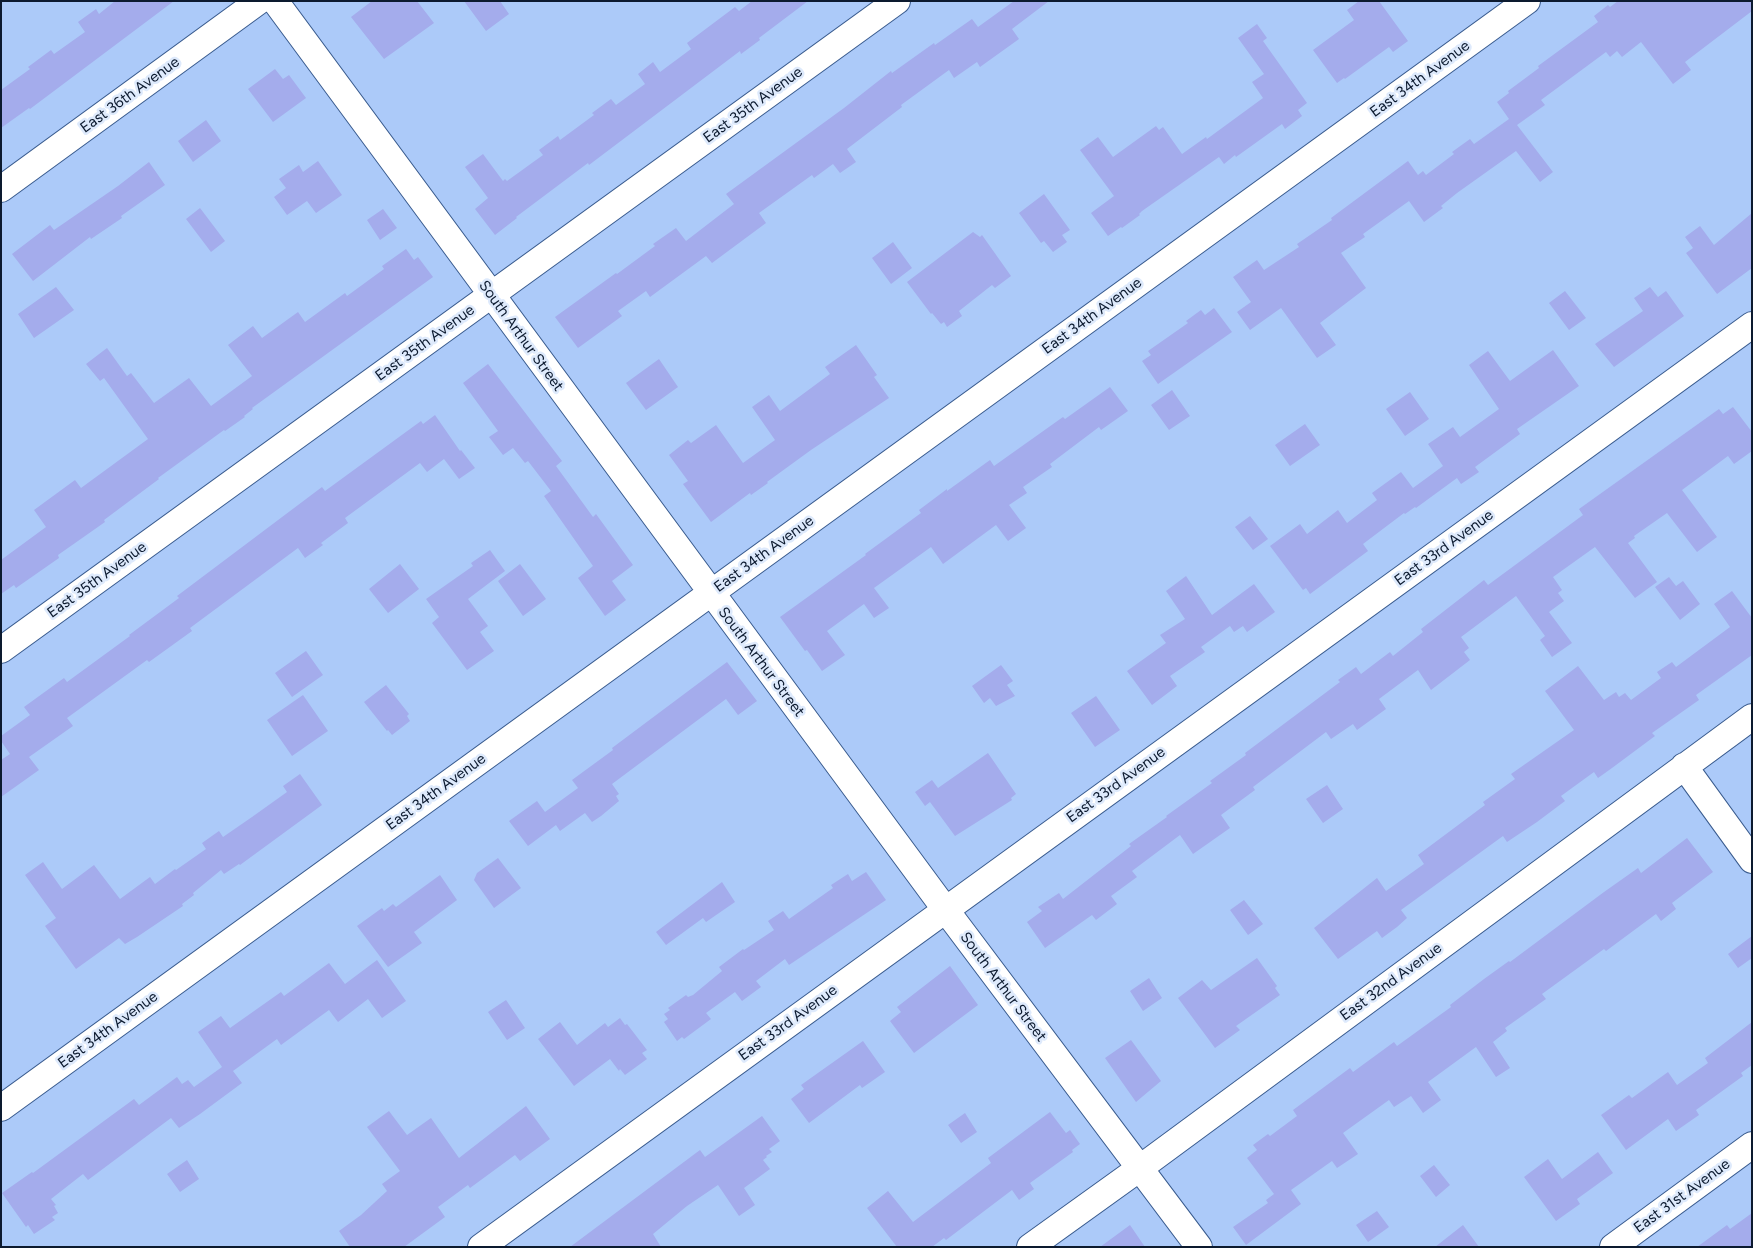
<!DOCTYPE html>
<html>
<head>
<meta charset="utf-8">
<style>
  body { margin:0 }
  #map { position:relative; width:1753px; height:1248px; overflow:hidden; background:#accaf9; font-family:Figtree,sans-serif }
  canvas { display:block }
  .frame { position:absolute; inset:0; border:2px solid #0c1a2f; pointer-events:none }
</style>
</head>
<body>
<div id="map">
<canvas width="1753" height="1248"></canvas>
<div class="frame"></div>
</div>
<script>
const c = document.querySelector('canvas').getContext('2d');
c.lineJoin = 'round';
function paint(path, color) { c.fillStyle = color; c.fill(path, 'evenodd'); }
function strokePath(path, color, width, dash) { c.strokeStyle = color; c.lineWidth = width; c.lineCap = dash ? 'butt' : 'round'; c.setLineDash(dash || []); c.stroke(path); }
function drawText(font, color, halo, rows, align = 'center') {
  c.font = font + ' Figtree,sans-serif'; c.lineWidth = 5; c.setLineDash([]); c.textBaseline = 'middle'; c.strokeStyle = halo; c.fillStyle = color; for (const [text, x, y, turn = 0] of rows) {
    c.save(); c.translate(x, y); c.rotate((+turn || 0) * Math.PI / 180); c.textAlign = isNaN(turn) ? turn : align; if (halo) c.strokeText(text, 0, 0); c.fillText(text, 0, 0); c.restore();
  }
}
const building = new Path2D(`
  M115 1H174L30 109 29 108 1 128V90L30 69 28 67 51 50 54 54 85 32 78 22 96 9 99 14Z
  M372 1H417L434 23 384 59 351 17Z
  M464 1H500L509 14 486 31Z
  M752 1H808L759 38 760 40 741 54 740 51 589 165 588 163 516 217 517 218 495 235 475 209 488 198 465 167 483 154 503 181 505 179 507 181 543 155 539 150 558 136 560 140 594 115 592 113 611 99 616 105 645 84 638 74 653 62 660 72 691 49 687 43 735 7 739 11Z
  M1014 1H1049L1012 29 1019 39 980 67 977 62 954 78 949 70 901 105 902 107 847 149 856 162 840 173 833 164 814 178 812 175 759 213 766 223 712 263 706 256 650 297 646 291 618 311 622 316 578 348 555 317 616 273 617 274 655 246 653 244 676 228 686 241 734 204 726 194 844 108 891 71 892 73 934 43 935 45 972 19 978 27Z
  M1359 1H1379L1408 41 1393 52 1389 47 1345 79 1344 78 1337 83 1313 50 1354 20 1347 10Z
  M1618 1H1752V11L1685 62 1691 70 1673 84 1641 42 1622 57 1617 51 1610 57 1606 52 1541 100 1545 105 1517 125 1553 172 1540 182 1516 151 1457 193 1441 206 1443 208 1424 222 1409 201 1363 234 1365 237 1341 253 1366 288 1320 323 1336 345 1317 358 1281 308 1250 330 1237 312 1251 302 1233 277 1257 260 1264 270 1299 247 1297 244 1332 220 1331 218 1408 161 1418 175 1423 171 1426 175 1454 154 1452 152 1470 139 1474 144 1509 119 1497 102 1509 93 1508 91 1539 68 1538 66 1598 22 1594 16 1608 5 1610 7Z
  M1257 24 1267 38 1263 41 1307 103 1298 110 1302 116 1285 129 1282 124 1236 157 1235 155 1224 164 1219 157 1142 211 1139 214 1140 215 1122 228 1121 227 1108 236 1091 213 1114 196 1080 150 1098 137 1113 157 1156 126 1159 130 1163 127 1182 154 1206 137 1207 139 1263 98 1252 82 1264 74 1238 38Z
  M275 69 283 79 289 75 306 98 273 122 248 89Z
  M206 120 221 141 193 162 178 141Z
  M318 161 342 195 316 213 307 201 287 215 274 197 286 188 279 179 299 165 303 172Z
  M149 162 165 185 121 216 122 218 91 239 90 237 33 281 12 254 50 225 54 230 118 186Z
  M1044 194 1070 230 1062 235 1067 242 1053 252 1044 241 1041 243 1019 213Z
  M200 208 225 241 211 252 186 219Z
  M383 209 397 228 380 240 367 220Z
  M1752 213V268L1717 294 1686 253 1693 248 1685 237 1700 226 1714 245Z
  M973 232 980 237 982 235 1011 276 995 288 992 285 959 311 962 316 947 327 944 322 941 324 932 313 931 314 907 282Z
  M893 242 912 268 891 284 872 258Z
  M406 249 414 260 418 257 433 277 252 408 253 409 244 416 245 417 225 431 224 430 158 478 159 479 104 520 105 522 58 555 59 558 16 588 14 585 1 594V560L46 527 34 510 75 480 81 488 148 439 104 378 100 381 86 364 107 348 127 376 131 373 154 403 189 378 211 406 252 376 228 345 253 326 262 338 298 312 305 322 345 293 347 296 384 269 382 266Z
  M56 287 74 310 34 338 18 314Z
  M1650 287 1658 297 1666 291 1684 316 1614 367 1595 344 1643 311 1634 298Z
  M1565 291 1586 318 1569 330 1549 303Z
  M1214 308 1232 332 1158 384 1142 361 1151 355 1148 351 1188 323 1186 321 1201 310 1205 315Z
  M856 345 877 375 874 377 889 398 811 450 767 482 768 483 751 495 750 493 711 522 683 484 688 481 669 455 688 440 691 443 716 425 743 463 775 440 752 407 769 395 780 411 830 374 825 367Z
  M1553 350 1579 386 1517 429 1520 434 1475 467 1479 472 1461 484 1457 478 1416 508 1415 507 1405 514 1404 513 1363 544 1368 551 1310 594 1306 588 1303 590 1270 546 1300 524 1307 534 1338 510 1347 523 1377 500 1372 493 1401 472 1413 488 1443 466 1428 444 1453 427 1460 437 1499 409 1469 365 1488 351 1510 381Z
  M659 359 678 387 646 410 626 383Z
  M488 364 562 461 556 466 593 517 596 514 633 565 612 581 626 600 605 616 578 578 593 566 544 496 551 491 528 461 525 463 513 448 503 455 489 437 498 431 463 383Z
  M1110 387 1128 411 1101 430 1099 427 1050 464 1052 467 1023 487 1027 493 1009 505 1026 528 1008 541 996 525 943 564 931 547 874 588 889 608 874 618 864 604 827 631 845 655 822 671 807 650 805 651 780 617 866 555 865 554 921 513 919 510 947 489V491L990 460 994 466 1063 417 1065 419Z
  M1172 390 1190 416 1169 430 1151 405Z
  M1410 392 1429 419 1405 436 1386 409Z
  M1733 407 1752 432V451L1734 464 1728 456 1682 490 1717 537 1697 552 1667 513 1634 536 1635 538 1628 543 1657 582 1635 598 1595 547 1553 577 1562 590 1558 593 1564 601 1549 612 1572 643 1552 657 1540 640 1545 636 1516 596 1461 637 1469 648 1464 652 1470 660 1431 690 1418 670 1379 699 1386 709 1357 730 1353 724 1331 739 1326 732 1253 787 1255 790 1221 815 1230 828 1193 854 1180 835 1132 871 1137 877 1111 896 1117 904 1096 920 1092 915 1045 948 1027 922 1042 911 1038 907 1059 893 1063 899 1131 846 1129 844 1167 817 1166 816 1212 783 1210 781 1246 755 1245 753 1340 682 1338 680 1356 667 1361 674 1390 652 1393 656 1423 632 1421 629 1484 580 1488 585 1583 515 1579 509 1719 409 1723 414Z
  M435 415 460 451 461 450 475 468 459 479 444 459 427 472 420 463 345 518 348 523 321 543 323 545 305 558 298 548 190 628 192 631 149 662 147 660 67 718 73 726 29 757 39 770 1 797V760L10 754 1 741V736L30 715 24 707 64 678 67 682 130 636 129 635 179 598 177 596 322 487 325 491 421 421 423 424Z
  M1305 424 1320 445 1290 466 1275 445Z
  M1250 516 1268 539 1253 550 1235 527Z
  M490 550 505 571 468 599 488 626 480 632 494 651 467 670 432 623 439 617 426 599 473 566 471 563Z
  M400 564 419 589 388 613 369 589Z
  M520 564 546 599 523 616 498 581Z
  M1186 576 1212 615 1254 584 1275 612 1247 632 1243 626 1234 632 1230 626 1201 647 1205 652 1170 676 1177 686 1152 705 1127 671 1166 643 1160 635 1185 619 1166 591Z
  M1669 577 1676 586 1683 581 1700 604 1680 620 1655 587Z
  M1732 591 1752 618V655L1696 695 1699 700 1652 733 1655 736 1612 768 1598 778 1594 772 1561 796 1565 801 1537 822 1507 842 1503 836 1401 910 1407 918 1397 927 1382 938 1377 931 1338 959 1314 928 1377 878 1386 891 1424 864 1418 855 1485 805 1483 802 1515 779 1511 774 1574 730 1545 691 1578 666 1604 700 1616 692 1619 697 1625 693 1631 700 1661 678 1657 672 1672 662 1676 667 1730 627 1714 604Z
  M306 651 323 675 292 697 275 673Z
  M727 662 757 701 738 715 726 699 612 784 619 794 616 796 619 801 601 816 592 822 585 813 560 831 556 825 528 846 509 821 537 801 545 812 578 788 572 780 613 750 612 748Z
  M1001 665 1013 681 1007 685 1015 696 996 706 990 698 984 703 972 686Z
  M386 685 409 714 407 716 410 721 392 735 388 730 387 731 364 702Z
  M303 695 328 731 292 756 267 720Z
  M1096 696 1120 730 1095 747 1071 713Z
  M988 753 1016 794 1011 798 1012 800 955 836 930 802 925 806 915 792 932 780 938 788Z
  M300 774 322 805 240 865 239 864 224 874 221 870 193 893 194 895 182 904 183 906 137 937 125 944 119 938 76 969 45 926 56 918 25 875 43 862 62 889 94 865 120 899 150 877 155 884 175 869 176 870 206 849 202 843 219 831 223 837 252 817 287 792 283 786Z
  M1327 785 1343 809 1323 823 1306 799Z
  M1687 838 1713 872 1672 903 1676 909 1661 921 1656 914 1606 951 1604 949 1542 994 1546 999 1505 1028 1507 1031 1493 1042 1510 1068 1496 1077 1476 1047 1428 1082 1441 1100 1423 1113 1411 1096 1394 1107 1389 1100 1343 1133 1358 1154 1337 1168 1332 1161 1291 1190 1301 1204 1246 1245 1233 1227 1268 1203 1266 1200 1274 1194 1247 1158 1257 1150 1253 1145 1268 1134 1270 1136 1297 1116 1293 1110 1350 1068 1353 1072 1394 1042 1397 1046 1451 1007 1450 1005 1484 979 1509 961 1510 962 1604 892 1638 868 1641 873Z
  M498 858 521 888 494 908 474 880 477 873Z
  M866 872 886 900 789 965 785 959 756 981 761 987 742 1001 735 992 706 1013 711 1019 684 1039 682 1037 677 1041 664 1022 668 1019 664 1014 670 1010 668 1008 686 995 688 997 693 995 722 971 719 967 743 949 744 950 774 930 768 921 783 911 789 919 833 888 831 885 848 874 852 881Z
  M440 875 457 900 414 932 422 943 388 967 357 926 382 908 384 911 393 904 396 907Z
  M722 882 735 902 706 922 703 918 666 945 656 932Z
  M1244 900 1263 924 1248 935 1230 910Z
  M1752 936V958L1738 968 1728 954Z
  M1257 958 1277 986 1275 988 1280 995 1236 1026 1240 1030 1215 1048 1178 998 1202 980 1211 990Z
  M377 960 406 1001 382 1018 368 999 338 1022 329 1010 281 1045 277 1039 233 1071 242 1083 200 1114 179 1128 171 1118 88 1180 83 1174 51 1199 56 1205 54 1206 58 1213 52 1217 55 1220 34 1234 28 1225 26 1227 2 1193 32 1172 33 1173 134 1099 139 1105 177 1077 182 1084 188 1080 194 1087 222 1067 198 1032 221 1016 230 1028 281 992 284 996 329 963 345 984Z
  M950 966 978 1005 914 1053 890 1021 901 1012 897 1007Z
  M1149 978 1162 998 1143 1011 1130 991Z
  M506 1000 525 1028 507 1040 488 1012Z
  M620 1018 625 1025 627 1024 647 1050 642 1053 647 1059 625 1075 620 1069 619 1071 610 1059 574 1086 538 1039 560 1022 577 1045 605 1023 608 1027Z
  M1752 1022V1065L1741 1073 1743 1076 1696 1110 1699 1115 1676 1131 1668 1119 1626 1150 1601 1115 1629 1095 1632 1098 1668 1072 1677 1085 1708 1063 1705 1058Z
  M1131 1040 1161 1081 1136 1102 1105 1058Z
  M863 1041 885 1072 862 1088 860 1085 809 1123 791 1099 804 1089 801 1085Z
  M526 1106 550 1139 520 1161 515 1155 470 1188 468 1185 438 1207 445 1217 404 1247H350L339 1231 361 1215 387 1191 382 1184 400 1171 367 1127 389 1111 407 1135 431 1118 459 1158Z
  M1050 1112 1066 1133 1070 1130 1080 1144 1072 1150 1073 1152 1030 1183 1034 1189 1019 1200 1012 1190 946 1240 944 1238 932 1247H897L867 1208 888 1191 913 1222 991 1163 988 1158Z
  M965 1113 977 1132 961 1143 948 1125Z
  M762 1116 780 1141 769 1149 772 1152 766 1156 767 1157 763 1160 770 1169 744 1188 755 1205 739 1216 718 1185 687 1206 653 1234 661 1247H570L700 1150 705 1157Z
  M1598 1152 1613 1173 1577 1199 1580 1204 1556 1221 1524 1177 1548 1159 1562 1179Z
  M187 1160 199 1179 180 1192 167 1174Z
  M1434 1165 1450 1185 1436 1197 1420 1176Z
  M1377 1211 1389 1227 1368 1242 1356 1225Z
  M1752 1213V1247H1697L1727 1225 1730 1229Z
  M1130 1225 1145 1247H1100Z
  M1463 1225 1479 1247H1435Z`);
const minor = new Path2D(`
  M275 1 945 909 1199 1247
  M1 189 259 1
  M1 650 897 1
  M1684 766 1752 860
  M1 1108 1527 1
  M481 1247 1752 325
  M1030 1247 1140 1168 1752 717
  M1613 1247 1752 1145`);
const streetNames = [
  ["East 34th Avenue",1420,79,-36],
  ["East 36th Avenue",130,95,-36],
  ["East 35th Avenue",753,105,-36],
  ["East 34th Avenue",1092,316,-36],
  ["South Arthur Street",521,336,54],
  ["East 35th Avenue",425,343,-36],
  ["East 33rd Avenue",1444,548,-36],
  ["East 34th Avenue",764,554,-36],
  ["East 35th Avenue",97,580,-36],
  ["South Arthur Street",761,662,53],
  ["East 33rd Avenue",1116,785,-36],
  ["East 34th Avenue",436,792,-36],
  ["East 32nd Avenue",1391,982,-36],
  ["South Arthur Street",1003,987,53],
  ["East 33rd Avenue",788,1023,-36],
  ["East 34th Avenue",108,1030,-36],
  ["East 31st Avenue",1682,1196,-36]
];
paint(building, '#a4acec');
strokePath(minor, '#395b8e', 28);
strokePath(minor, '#fff', 26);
drawText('15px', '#0c1a2f', '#deeafc', streetNames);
</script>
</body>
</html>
